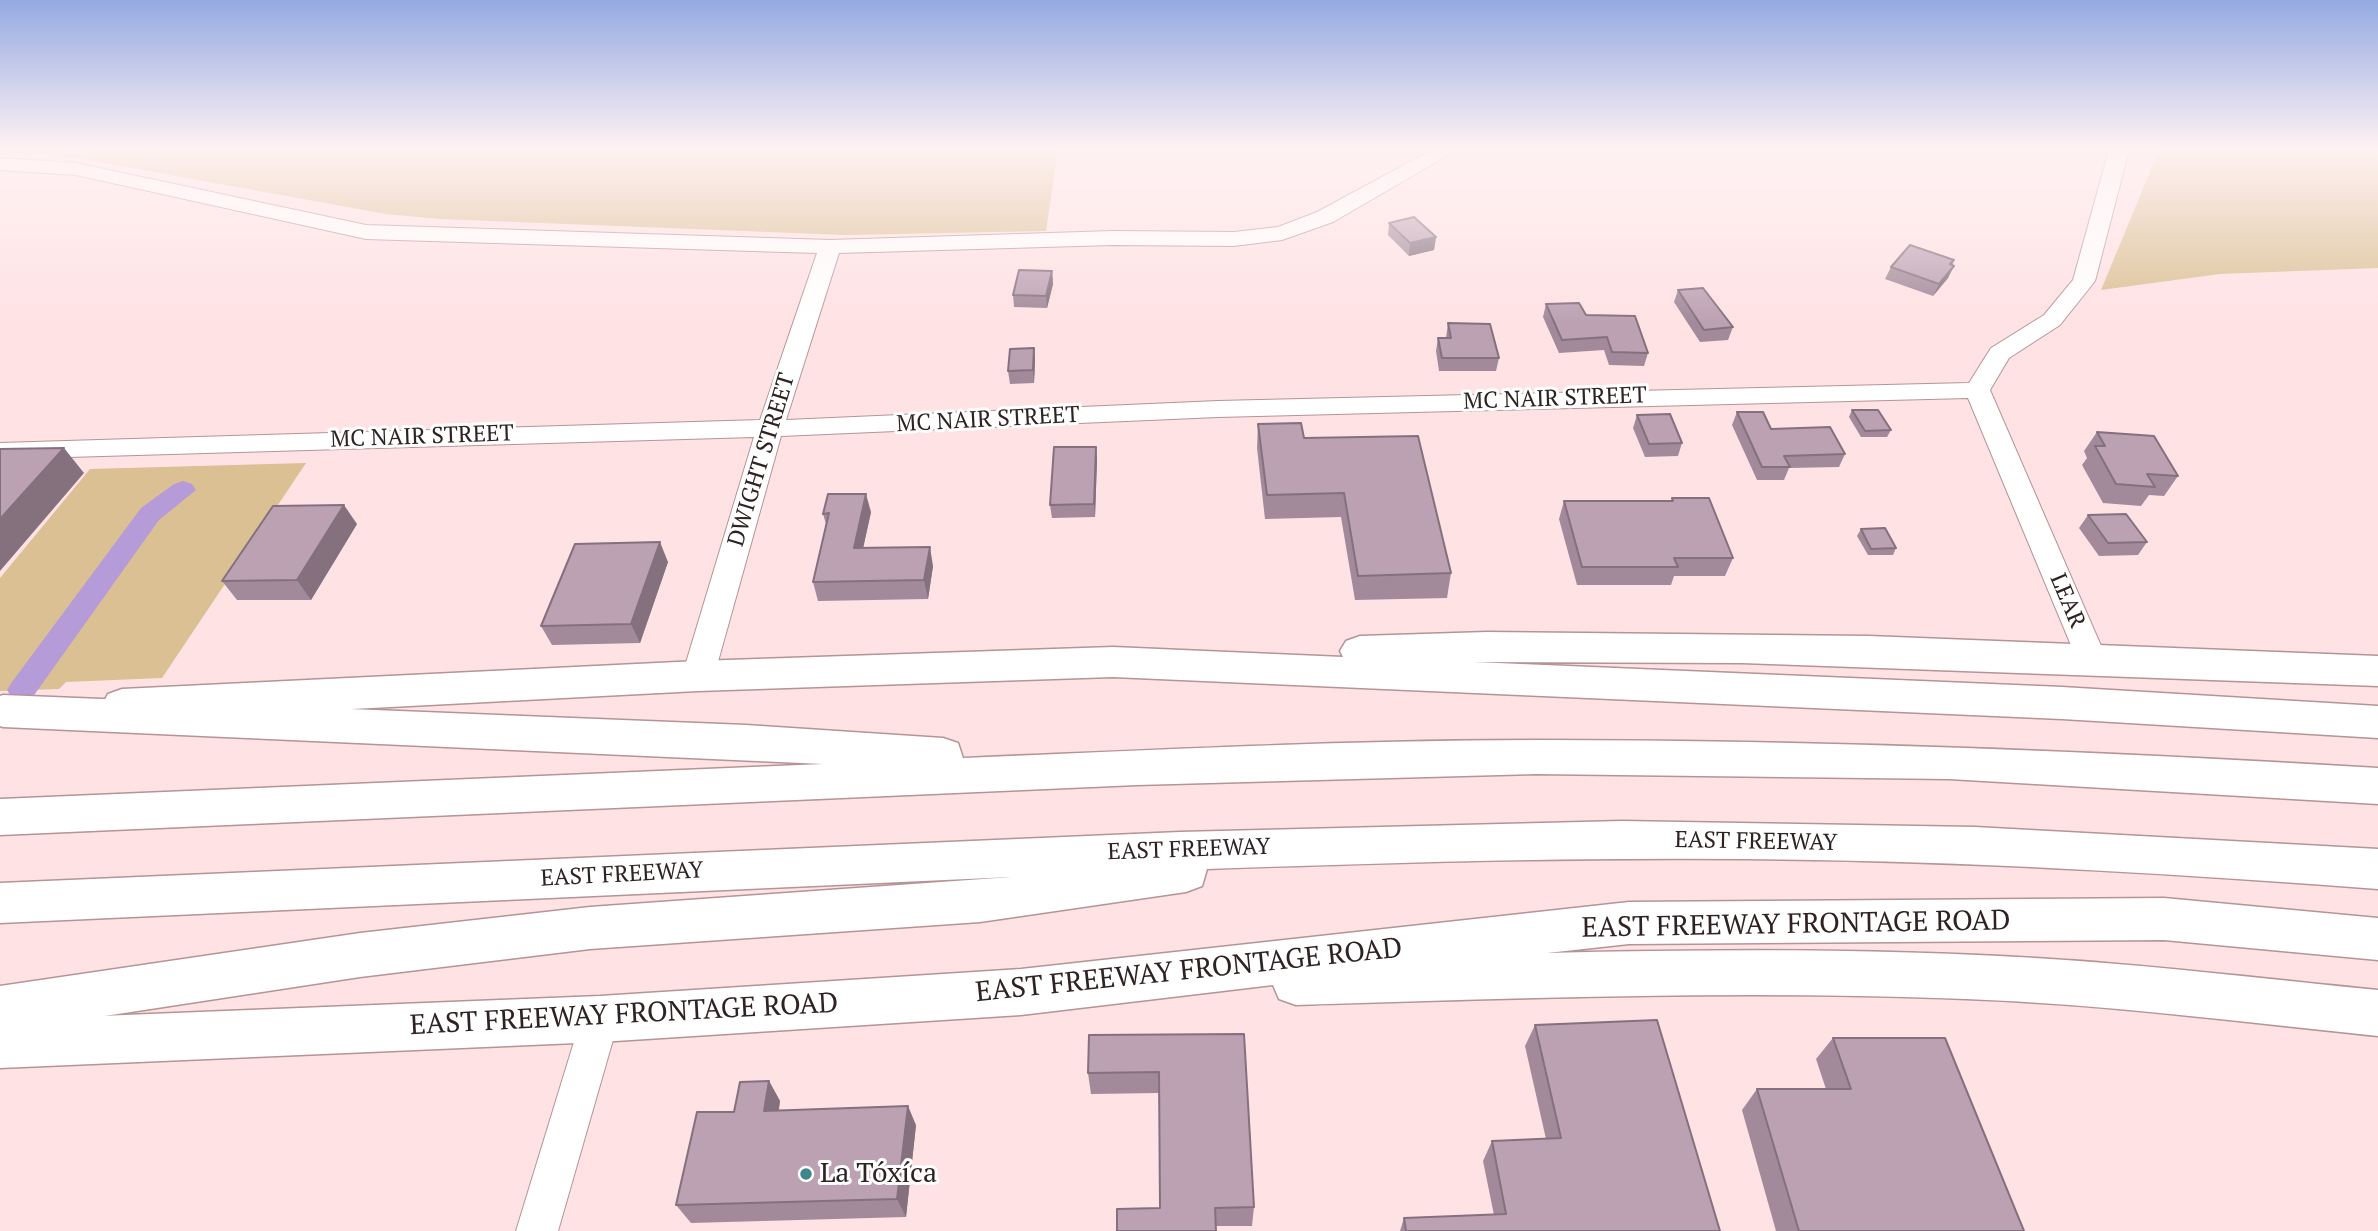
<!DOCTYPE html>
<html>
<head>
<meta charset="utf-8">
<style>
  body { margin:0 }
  canvas { display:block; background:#ffe2e4 }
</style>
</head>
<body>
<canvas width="2378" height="1231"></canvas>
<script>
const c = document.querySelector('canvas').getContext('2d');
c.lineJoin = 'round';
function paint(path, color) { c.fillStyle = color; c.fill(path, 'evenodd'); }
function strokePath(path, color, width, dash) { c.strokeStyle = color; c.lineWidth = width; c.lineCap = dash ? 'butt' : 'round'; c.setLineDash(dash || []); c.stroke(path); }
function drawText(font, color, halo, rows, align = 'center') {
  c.font = font + ' "PT Serif",serif'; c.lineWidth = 6; c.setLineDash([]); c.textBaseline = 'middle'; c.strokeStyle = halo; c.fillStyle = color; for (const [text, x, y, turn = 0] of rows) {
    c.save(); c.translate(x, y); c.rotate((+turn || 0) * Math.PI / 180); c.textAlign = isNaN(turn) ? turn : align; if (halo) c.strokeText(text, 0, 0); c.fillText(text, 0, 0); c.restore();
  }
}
const green = new Path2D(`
  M0 150H1058L1046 231 845 235 440 219 386 214 93 161 44 154 0 153Z
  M2159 150H2378V268L2220 274 2101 290Z
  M306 463 162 678 66 682 59 689 0 691V578L90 469Z`);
const canal = new Path2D(`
  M183 481 192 484 196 490 159 520 32 698 22 701 12 698 7 690 12 682 141 508 174 484Z`);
const street = new Path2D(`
  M1432 150H1457L1333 222 1282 240 1234 246 1113 245 839 253 786 420 1218 401 1969 383 1991 348 2044 315 2073 280 2109 150H2129L2095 281 2060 325 2009 358 1990 390 2108 662 2104 670 2093 674 2082 670 2078 662 1968 398 1218 417 781 436 714 676 709 684 698 688 687 684 682 676 754 437 0 459V443L760 420 817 253 366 239 76 175 0 170V158L76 163 366 225 830 240 1113 231 1234 232 1278 227 1317 212Z
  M600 1001 614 1006 619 1019 558 1231H516L581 1019 586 1006Z`);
const secondary = new Path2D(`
  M1487 632 1869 636 2378 656V686L1742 663 1474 662 2062 687 2378 706V738L2062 719 1113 677 698 691 122 721 108 716 102 705 108 694 122 689 698 661 1113 647 1343 657 1340 651 1346 641 1360 636Z
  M2164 898 2378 918V960L2164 940 1629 944 1547 953C1720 949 1894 948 2066 960 2171 967 2274 980 2378 990V1036C2241 1022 2104 1004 1966 999 1743 990 1519 998 1296 1005L1279 999 1273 985 1021 1015 600 1042 0 1068V1020L600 996 1021 969 1629 902Z`);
const highway = new Path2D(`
  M3 695 746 725 943 738 958 743 963 758C1154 750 1347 740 1539 740 1819 740 2098 751 2378 768V804L1949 779 1536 774 1137 785 0 835V799L823 764 3 727 0 726V696Z
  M1622 821 1975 827 2378 849V889C2190 875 2002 863 1814 860 1612 856 1409 862 1207 869L1202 886 1186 892 980 922 590 949 360 977 0 1032V986L360 933 590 907 1011 877 0 923V883L1180 832Z`);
const wall = new Path2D(`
  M1389 223 1436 237 1434 250 1409 256 1388 235Z
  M1954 260 1948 278 1933 296 1885 279 1891 267Z
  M1052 271 1053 284 1047 308 1014 307 1013 295Z
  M1678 290 1733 327 1728 340 1700 342 1674 302Z
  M1546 304 1586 315 1648 353 1644 366 1609 365 1604 350 1559 353 1543 317Z
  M1448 323 1499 358 1496 371H1439L1436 351 1438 338H1446Z
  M1034 348 1035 361 1034 383 1010 384 1008 371Z
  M1852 410 1891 430 1887 437H1861L1849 417Z
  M1737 412 1771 429 1845 454 1839 467 1789 468 1784 480H1757L1732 425Z
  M1637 415 1682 443 1678 456 1645 457 1633 428Z
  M1258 424 1304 438 1451 573 1447 598 1355 600 1341 517 1265 519 1257 448Z
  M2097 432 2178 476 2164 496 2149 495 2141 506 2103 503 2082 465 2087 458 2084 451Z
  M1096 447 1097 460 1095 517 1052 518 1050 505Z
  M1672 498 1733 558 1725 576H1674L1671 585H1577L1559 519 1564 501H1671Z
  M871 512 863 548 933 566 928 599 818 601 813 582 826 524 823 514Z
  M2088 515 2147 542 2138 555 2099 556 2079 528Z
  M357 524 311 600H237L222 581Z
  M1861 529 1896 548 1893 555H1868L1857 536Z
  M668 562 640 643 552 645 541 626Z
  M1535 1025 1720 1231H1400L1404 1218 1494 1215 1483 1161 1492 1141 1546 1139 1525 1046Z
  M1244 1034 1254 1207 1252 1226H1216L1160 1208 1159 1093 1091 1094 1088 1073Z
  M1833 1038 2024 1231H1776L1742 1110 1757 1089H1826L1816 1059Z
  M769 1081 780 1101 779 1110 916 1125 906 1217 691 1223 676 1205 734 1112Z`);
const shadedWall = new Path2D(`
  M1436 237 1434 250 1409 256 1410 243Z
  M1954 266 1948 278 1933 296 1939 284Z
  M1052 271 1053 284 1047 308 1046 296Z
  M1034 348 1035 361 1034 383 1033 370Z
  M1096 447 1097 460 1095 517 1094 504Z
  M64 448 84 473 0 571V519Z
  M866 494 871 512 859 567 854 548Z
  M344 505 357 524 311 600 297 580Z
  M660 542 668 562 640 643 631 624Z
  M930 547 933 566 928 599 924 580Z
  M769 1081 780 1101 775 1130 764 1111Z
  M908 1106 916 1125 906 1217 897 1199Z`);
const building = new Path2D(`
  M1414 217 1436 237 1410 243 1389 223Z
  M1910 245 1954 260 1950 264 1954 266 1939 284 1891 267Z
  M1019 270 1052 271 1046 296 1013 295Z
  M1703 288 1733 327 1704 330 1678 290Z
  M1579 303 1586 315 1635 316 1648 353 1612 352 1607 337 1562 340 1546 304Z
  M1448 323 1490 324 1499 358H1442L1438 338H1451Z
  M1034 348 1033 370 1008 371 1010 349Z
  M1852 410H1878L1891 430 1865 431Z
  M1737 412H1763L1771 429 1830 427 1845 454 1784 456 1790 467H1762Z
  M1670 414 1682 443 1649 444 1637 415Z
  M1301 423 1304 438 1418 436 1451 573 1358 576 1344 493 1267 495 1258 424Z
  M2097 432 2154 436 2178 476 2147 474 2155 487 2116 484 2095 446H2105Z
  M1054 447H1096L1094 504 1050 505Z
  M64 448 0 519V449Z
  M828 494H866L854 548 930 547 924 580 813 582 829 513 823 514Z
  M1672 498H1709L1733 558H1674L1678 567H1582L1564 501H1673Z
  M344 505 297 580 222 581 273 506Z
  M2126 514 2147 542 2108 543 2088 515Z
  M1885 528 1896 548 1871 549 1861 529Z
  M660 542 631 624 541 626 575 544Z
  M1657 1020 1720 1231H1406L1404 1218 1506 1214 1492 1141 1561 1138 1535 1025Z
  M1244 1034 1254 1207 1215 1208 1216 1231H1117V1209L1160 1208 1159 1072 1088 1073 1089 1035Z
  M1833 1038H1945L2024 1231H1799L1757 1089H1851Z
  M769 1081 764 1111 908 1106 897 1199 676 1205 697 1112H734L740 1082Z`);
const markers = [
  [806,1174,7,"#3e868b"]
];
const streetNames = [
  ["MC NAIR STREET",1555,399,-2],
  ["MC NAIR STREET",988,420,-3],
  ["MC NAIR STREET",422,437,-2],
  ["DWIGHT STREET",762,460,-73],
  ["LEAR",2067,601,67],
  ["EAST FREEWAY",1756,842,1],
  ["EAST FREEWAY",1189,850,-2],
  ["EAST FREEWAY",622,875,-3]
];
const nearStreetnames = [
  ["EAST FREEWAY FRONTAGE ROAD",1796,925,-1],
  ["EAST FREEWAY FRONTAGE ROAD",1189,971,-6],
  ["EAST FREEWAY FRONTAGE ROAD",624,1015,-3]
];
const nearPoinames = [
  ["La Tóxíca",820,1174]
];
paint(green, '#dbc093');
paint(canal, '#b69bd9');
strokePath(street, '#b59496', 2);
strokePath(secondary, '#b59496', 3);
strokePath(highway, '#b59496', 3);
paint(street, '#fff');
paint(secondary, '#fff');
paint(highway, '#fff');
paint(wall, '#a28a9a');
paint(shadedWall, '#84717d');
paint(building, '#bca1b3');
strokePath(building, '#84717d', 2);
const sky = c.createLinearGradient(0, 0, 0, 323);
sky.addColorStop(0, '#94aae2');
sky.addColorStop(0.46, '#fff2f3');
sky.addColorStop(1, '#fff2f300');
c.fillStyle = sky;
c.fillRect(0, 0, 2378, 323);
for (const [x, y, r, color] of markers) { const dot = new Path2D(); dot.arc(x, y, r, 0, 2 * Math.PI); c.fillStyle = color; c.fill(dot); strokePath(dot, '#fff', 2.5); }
drawText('23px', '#2f2223', '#fff', streetNames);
drawText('28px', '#2f2223', '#fff', nearStreetnames);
drawText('28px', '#2f2223', '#fff', nearPoinames, 'left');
</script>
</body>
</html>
